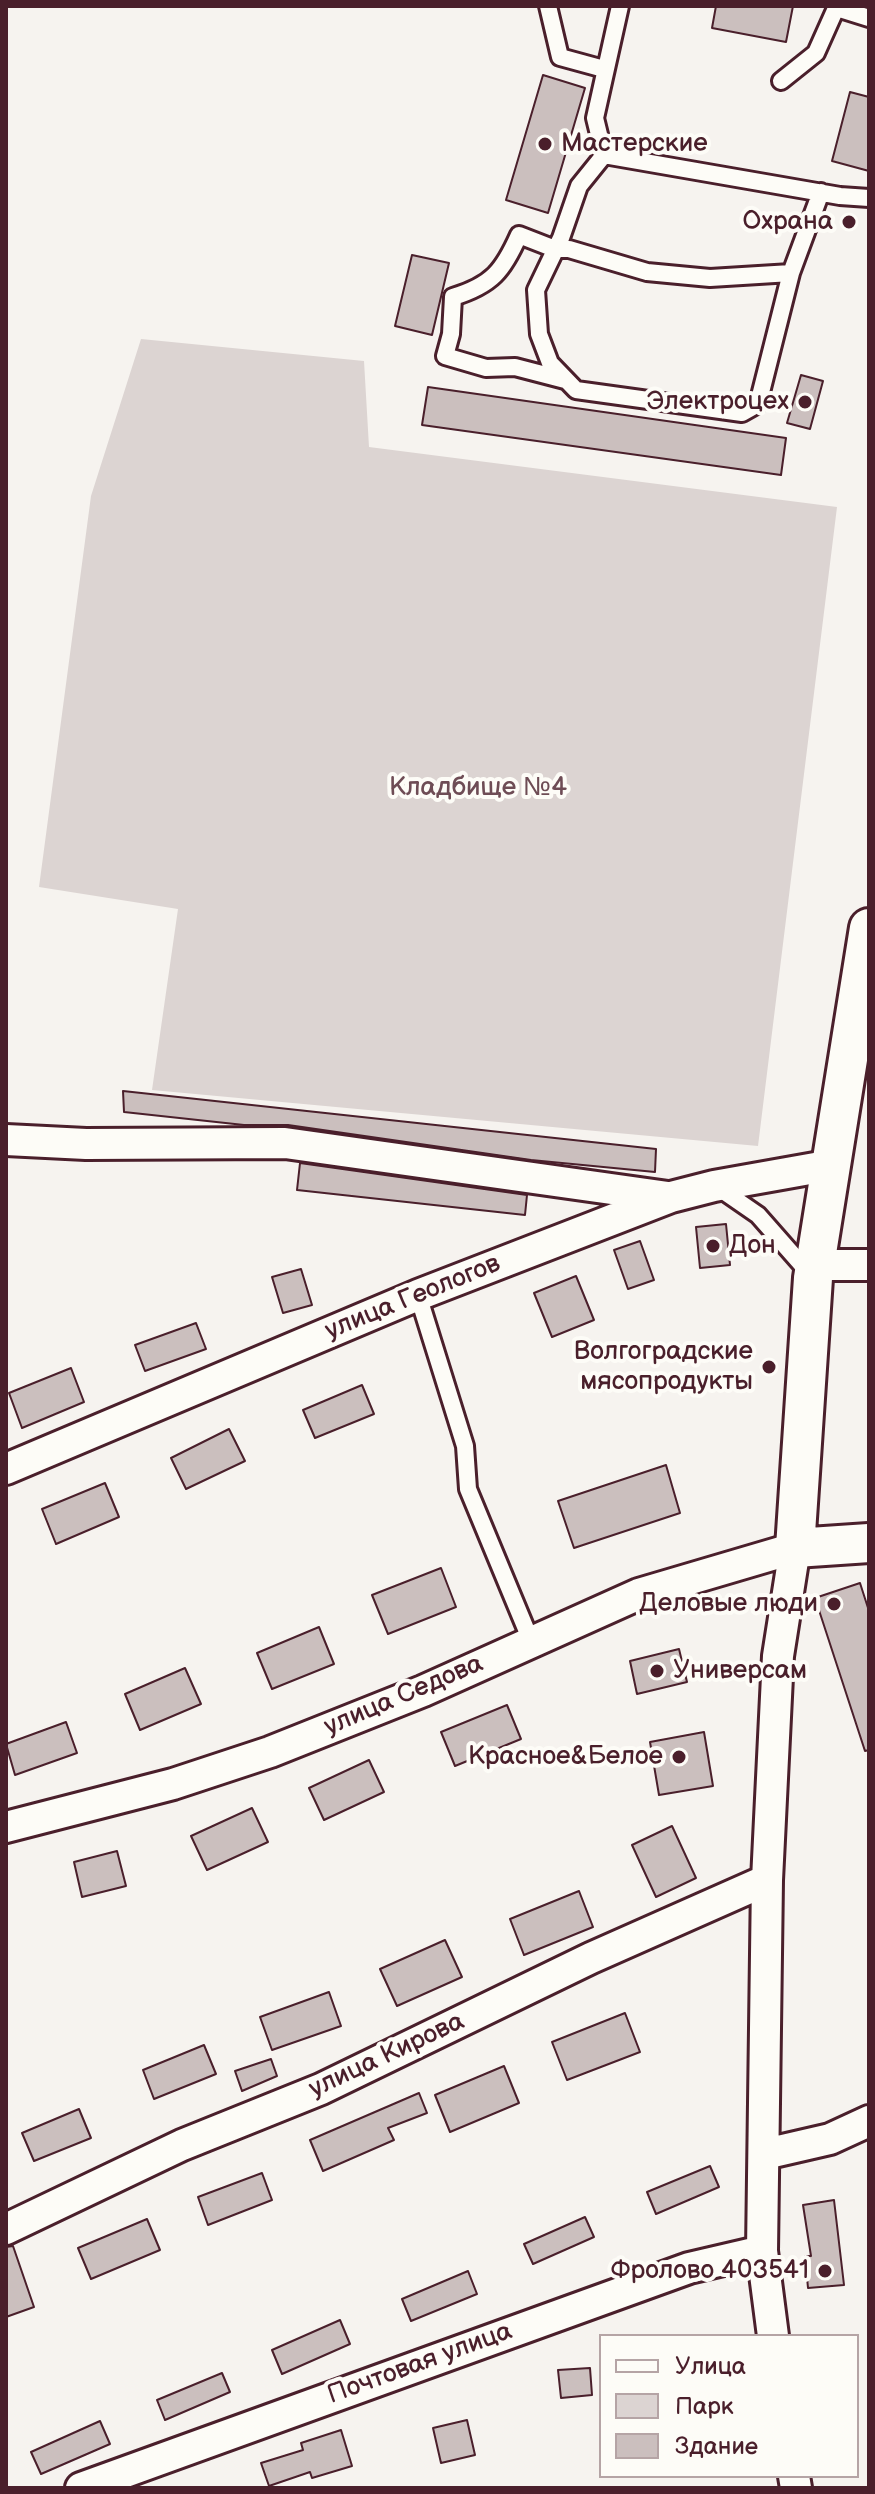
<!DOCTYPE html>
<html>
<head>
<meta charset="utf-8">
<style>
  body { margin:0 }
  #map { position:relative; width:875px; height:2494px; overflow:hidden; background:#f6f3ef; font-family:"Balsamiq Sans",sans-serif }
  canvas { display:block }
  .frame { position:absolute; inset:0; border:8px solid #4a1f2b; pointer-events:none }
  .legend { position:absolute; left:599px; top:2334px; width:260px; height:144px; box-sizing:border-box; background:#fdfcf7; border:2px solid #b5a4a5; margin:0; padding:10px 14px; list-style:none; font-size:24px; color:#4a1f2b }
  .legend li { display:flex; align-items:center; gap:16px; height:40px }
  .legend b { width:40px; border:2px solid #b5a4a5 }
</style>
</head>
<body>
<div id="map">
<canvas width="875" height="2494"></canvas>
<div class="frame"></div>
<ul class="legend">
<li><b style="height:10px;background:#fdfcf7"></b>Улица</li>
<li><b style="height:22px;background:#dcd4d2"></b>Парк</li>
<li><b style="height:22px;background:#cbbfbe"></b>Здание</li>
</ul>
</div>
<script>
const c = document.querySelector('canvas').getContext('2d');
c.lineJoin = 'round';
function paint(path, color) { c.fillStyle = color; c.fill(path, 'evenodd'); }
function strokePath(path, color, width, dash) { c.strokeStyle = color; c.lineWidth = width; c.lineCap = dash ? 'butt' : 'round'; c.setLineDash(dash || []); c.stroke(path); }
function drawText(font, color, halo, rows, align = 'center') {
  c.font = font + ' "Balsamiq Sans",sans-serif'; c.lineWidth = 8; c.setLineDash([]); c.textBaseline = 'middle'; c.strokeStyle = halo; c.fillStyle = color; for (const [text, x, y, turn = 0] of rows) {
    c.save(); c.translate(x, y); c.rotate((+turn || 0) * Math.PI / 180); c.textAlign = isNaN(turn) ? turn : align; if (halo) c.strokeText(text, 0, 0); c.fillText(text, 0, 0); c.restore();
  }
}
const green = new Path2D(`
  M141 339 364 361 369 447 837 507 758 1146 152 1090 178 909 39 887 91 496Z`);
const building = new Path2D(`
  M716 6H793L786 42 712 28Z
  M543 75 585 88 548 213 506 200Z
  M850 92 869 97V171L832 161Z
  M412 255 449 263 432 335 395 326Z
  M801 375 823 381 810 429 787 423Z
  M428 387 786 438 781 475 422 425Z
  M123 1091 656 1149 655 1172 531 1160 288 1125H244L124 1112Z
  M300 1163 527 1195 525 1215 297 1190Z
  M726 1224 730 1265 700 1268 696 1227Z
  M640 1241 654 1280 628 1289 614 1250Z
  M301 1269 312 1305 283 1313 272 1277Z
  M576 1276 594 1320 552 1337 534 1293Z
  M196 1323 206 1349 145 1371 135 1345Z
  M71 1368 84 1402 22 1428 9 1393Z
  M362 1385 374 1414 315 1438 303 1410Z
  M229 1429 245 1461 186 1489 171 1458Z
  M666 1465 680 1513 574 1548 558 1501Z
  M105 1483 119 1517 56 1544 42 1509Z
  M441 1568 456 1607 388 1634 372 1595Z
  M860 1583 869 1611V1750L865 1751 815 1598Z
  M319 1627 334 1664 272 1689 257 1653Z
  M679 1649 687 1682 637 1694 630 1661Z
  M185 1668 201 1704 140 1730 125 1694Z
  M507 1705 521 1739 455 1766 441 1732Z
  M66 1722 77 1753 15 1775 6 1744Z
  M704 1732 713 1786 659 1795 650 1742Z
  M369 1760 384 1792 324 1820 309 1788Z
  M252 1808 268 1842 207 1870 191 1836Z
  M672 1826 696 1878 656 1897 632 1845Z
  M117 1851 126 1886 82 1897 74 1862Z
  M579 1891 593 1927 524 1955 510 1919Z
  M445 1940 462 1977 397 2006 380 1969Z
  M329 1992 341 2026 272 2050 260 2017Z
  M625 2013 640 2052 567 2080 552 2042Z
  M204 2045 216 2074 154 2099 143 2070Z
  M271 2059 277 2076 242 2091 235 2071Z
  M504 2066 519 2103 450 2132 435 2095Z
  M419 2093 427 2113 388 2128 394 2140 323 2171 310 2140Z
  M79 2109 91 2138 34 2161 22 2133Z
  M710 2166 719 2187 656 2214 647 2192Z
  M262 2173 272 2200 208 2225 198 2197Z
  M834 2200 844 2285 808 2288 805 2256H811L803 2205Z
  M585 2217 594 2237 533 2264 524 2244Z
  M147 2219 160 2250 91 2279 78 2248Z
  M13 2246 34 2307 6 2317V2247Z
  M468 2271 477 2294 411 2321 402 2299Z
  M340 2320 350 2344 282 2374 272 2350Z
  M590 2368 592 2395 561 2398 558 2370Z
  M222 2373 230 2392 165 2420 157 2400Z
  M467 2420 475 2455 441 2463 433 2428Z
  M100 2421 110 2444 41 2474 31 2452Z
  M341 2430 352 2466 312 2478 310 2472 269 2486 261 2463 303 2450 301 2443Z`);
const service = new Path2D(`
  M548 6 560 57 604 69
  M837 8 869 18
  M781 81 816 53 837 6
  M604 155 595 118 620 6
  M821 192 791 273 758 404 742 413 576 390 550 363 539 334 536 290 561 238 579 186 604 155 840 196 869 198
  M565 380 515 367 486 368 445 356 451 334 453 297C492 285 503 271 519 235L555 249H569L647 272 710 278 791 273
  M716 1186 758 1215 809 1273
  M418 1295 465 1446 468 1489 531 1641`);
const minor = new Path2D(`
  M6 1140 86 1144 285 1143 668 1197
  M815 1265H869
  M6 1469 418 1295 671 1197 714 1186 832 1165
  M6 1827 173 1784 270 1752 423 1691 639 1594 795 1548 778 1656 767 1880 762 2251 773 2336
  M765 2154 830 2139 869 2121
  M6 2229 182 2145 321 2089 591 1958 767 1880
  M794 2476 796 2488
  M81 2488 689 2268 762 2251`);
const tertiary = new Path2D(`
  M869 928 813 1278 795 1548 869 1543`);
const markers = [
  [545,144,8,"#4a1f2b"],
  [849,222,8,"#4a1f2b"],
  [805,402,8,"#4a1f2b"],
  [713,1246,8,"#4a1f2b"],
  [769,1367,8,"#4a1f2b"],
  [834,1604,8,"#4a1f2b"],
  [657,1671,8,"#4a1f2b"],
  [679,1757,8,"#4a1f2b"],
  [825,2271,8,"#4a1f2b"]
];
const poiNames = [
  ["Мастерские",561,144,"left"],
  ["Охрана",833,222],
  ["Электроцех",789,402],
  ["Дон",729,1246,"left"],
  ["Волгоградские",753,1352],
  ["мясопродукты",753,1382],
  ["Деловые люди",818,1604],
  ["Универсам",673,1671,"left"],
  ["Красное&Белое",663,1757],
  ["Фролово 403541",809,2271]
];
const parkNames = [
  ["Кладбище №4",478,788]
];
const streetNames = [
  ["улица Геологов",413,1298,-22],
  ["улица Седова",404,1696,-23],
  ["улица Кирова",387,2056,-25],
  ["Почтовая улица",420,2364,-20]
];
paint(green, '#dcd4d2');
paint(building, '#cbbfbe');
strokePath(building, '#4a1f2b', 2);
strokePath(service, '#4a1f2b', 22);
strokePath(minor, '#4a1f2b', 36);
strokePath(tertiary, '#4a1f2b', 44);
strokePath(service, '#fdfcf7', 16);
strokePath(minor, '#fdfcf7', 30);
strokePath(tertiary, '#fdfcf7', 38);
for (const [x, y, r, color] of markers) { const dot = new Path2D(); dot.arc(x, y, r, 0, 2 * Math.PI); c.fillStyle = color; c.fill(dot); strokePath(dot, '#fdfcf7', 3); }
drawText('26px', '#4a1f2b', '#fdfcf7', poiNames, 'right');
drawText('26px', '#6e4c55', '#fdfcf7', parkNames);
drawText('26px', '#4a1f2b', '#fdfcf7', streetNames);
</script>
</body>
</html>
